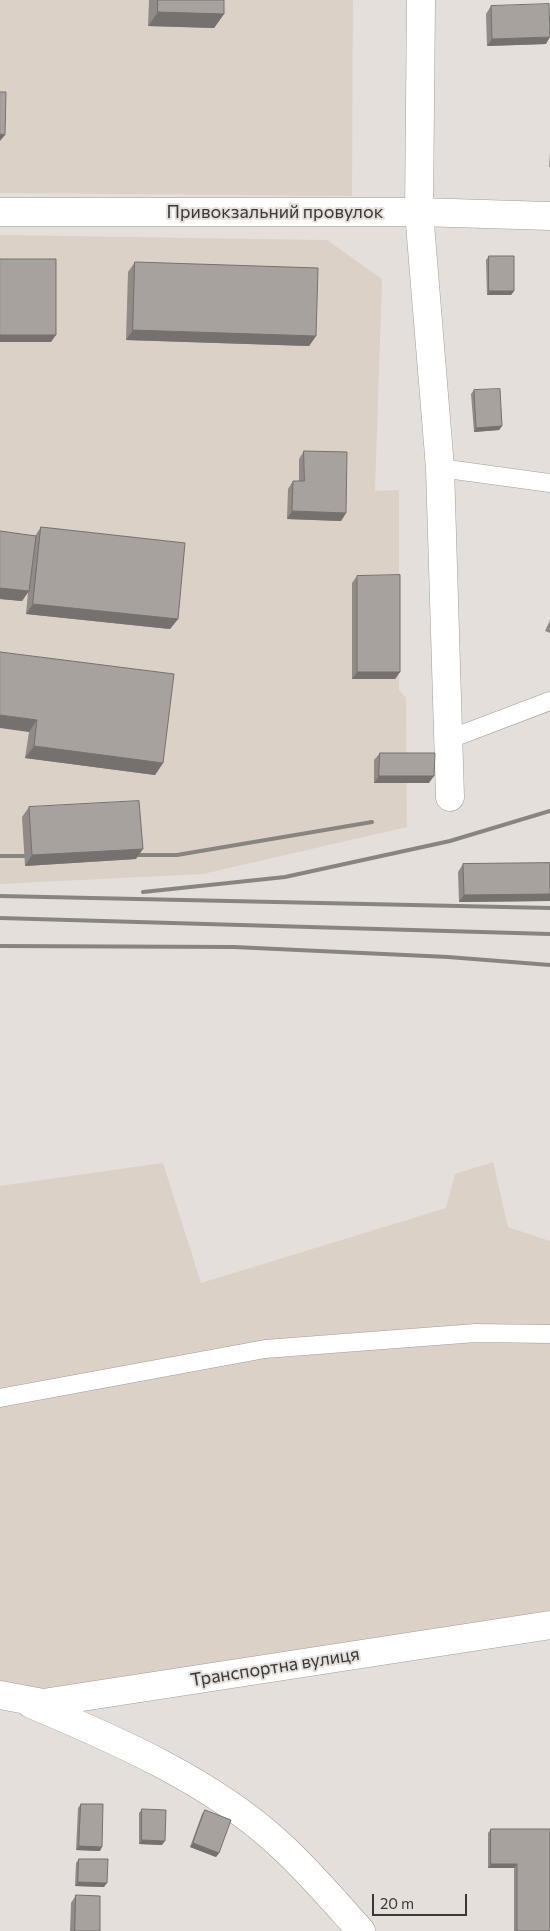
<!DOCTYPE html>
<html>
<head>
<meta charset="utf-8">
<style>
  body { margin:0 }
  #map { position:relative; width:550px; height:1931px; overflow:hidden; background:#e4dfda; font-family:Commissioner,sans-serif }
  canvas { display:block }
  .scale { position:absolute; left:372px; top:1894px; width:95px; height:22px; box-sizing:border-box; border:2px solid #3a3836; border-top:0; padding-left:6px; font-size:15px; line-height:18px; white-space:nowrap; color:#3a3836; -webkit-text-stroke:4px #e4dfda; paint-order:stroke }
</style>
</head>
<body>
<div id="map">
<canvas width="550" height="1931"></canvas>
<div class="scale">20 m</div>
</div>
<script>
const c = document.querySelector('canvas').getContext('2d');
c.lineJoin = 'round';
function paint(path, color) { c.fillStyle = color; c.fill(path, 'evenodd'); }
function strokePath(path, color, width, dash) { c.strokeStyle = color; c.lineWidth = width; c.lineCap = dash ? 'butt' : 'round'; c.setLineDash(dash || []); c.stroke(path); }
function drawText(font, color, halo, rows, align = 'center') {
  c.font = font + ' Commissioner,sans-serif'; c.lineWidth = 4; c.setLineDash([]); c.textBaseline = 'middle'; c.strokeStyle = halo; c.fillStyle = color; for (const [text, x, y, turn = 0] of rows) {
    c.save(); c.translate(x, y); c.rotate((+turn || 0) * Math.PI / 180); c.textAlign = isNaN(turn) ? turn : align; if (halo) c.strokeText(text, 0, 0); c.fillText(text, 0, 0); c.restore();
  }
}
const built = new Path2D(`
  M0 0H353L352 196 0 193Z
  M0 235 327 240 382 279 375 491 399 490V690L406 698 407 827 203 874 0 884Z
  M493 1162 508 1227 550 1241V1625L0 1695V1186L163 1163 201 1283 446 1208 455 1174Z`);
const service = new Path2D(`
  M440 468 550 483
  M447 740 550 701
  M0 1398 265 1349 476 1333 550 1334`);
const minor = new Path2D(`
  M421 0 419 212 440 468 450 797
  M0 212H419L550 216
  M0 1695 43 1703 550 1625
  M31 1704C114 1739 211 1781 278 1843 308 1870 334 1901 361 1931`);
const rail = new Path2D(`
  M123 855H177L372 822
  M0 856H38
  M143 892 285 877 450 841 550 811
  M0 896 550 908
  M0 918 550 934
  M0 946 234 947 448 957 550 965`);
const wall = new Path2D(`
  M149 0H224V14L214 28 148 26Z
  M491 6 546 44 487 46 486 14Z
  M550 152V167H549Z
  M489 256 514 291 511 295H487L486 260Z
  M135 262 316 336 309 346 126 340 128 272Z
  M474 390 502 426 499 430 474 432 471 394Z
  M304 451 346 513 341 521 287 519 288 489 293 481H299V459Z
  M41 527 178 619 170 629 26 614 28 592 22 601 0 599V531L35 536Z
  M357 576 400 672 395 679H352V583Z
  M550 620V633L545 631Z
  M0 652 163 763 155 775 25 758 29 732Z
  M380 753 429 783H374V760Z
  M29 807 136 859 25 866 22 817Z
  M550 863V901L459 902 458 872 463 864Z
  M81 1804 100 1851 76 1850 78 1808Z
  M142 1809 162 1845 139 1844V1813Z
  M205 1810 219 1853 216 1857 190 1847 202 1814Z
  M491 1829H550V1931H514V1868H488V1833Z
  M79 1859 104 1887 75 1886 76 1863Z
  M76 1895 100 1931H70L71 1903Z`);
const shadedWall = new Path2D(`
  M158 12 224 14 214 28 148 26Z
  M550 37 546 44 487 46 492 39Z
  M0 134 5 135 0 141Z
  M489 291H514L511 295H487Z
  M133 330 316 336 309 346 126 340Z
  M0 335H56L51 342H0Z
  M502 426 499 430 474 432 476 428Z
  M292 511 346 513 341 521 287 519Z
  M0 588 29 591 22 601 0 599Z
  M33 604 178 619 170 629 26 614Z
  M357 672H400L395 679H352Z
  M0 715 37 720 29 732 0 728Z
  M34 746 163 763 155 775 25 758Z
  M379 776H434L429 783H374Z
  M143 849 136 859 25 866 32 855Z
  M550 894V901L459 902 464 895Z
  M142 1840 165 1841 162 1845 139 1844Z
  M193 1843 219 1853 216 1857 190 1847Z
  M79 1846 102 1847 100 1851 76 1850Z
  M491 1864H517L514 1868H488Z
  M78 1882 107 1883 104 1887 75 1886Z`);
const building = new Path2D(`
  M158 0H224V14L158 12Z
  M549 4 550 37 492 39 491 6Z
  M0 92H6L5 135 0 134Z
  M489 256H514V291H489Z
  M0 259H56V335H0Z
  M135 262 318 268 316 336 133 330Z
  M500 389 502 426 476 428 474 390Z
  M304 451 347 452 346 513 292 511 293 481H304Z
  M41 527 185 543 178 619 33 604Z
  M0 531 36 536 29 591 0 588Z
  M400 575V672H357V576Z
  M0 652 174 674 163 763 34 746 37 720 0 715Z
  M380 753H435L434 776H379Z
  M139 801 143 849 32 855 29 807Z
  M550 863V894L464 895 463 864Z
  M81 1804H103L102 1847 79 1846Z
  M142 1809 166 1810 165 1841 142 1840Z
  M205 1810 231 1820 219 1853 193 1843Z
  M491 1829H550V1931H517V1864H491Z
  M79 1859H108L107 1883 78 1882Z
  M76 1895 100 1896V1931H75Z`);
const streetNames = [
  ["Привокзальний провулок",275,212],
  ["Транспортна вулиця",275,1667,-9]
];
paint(built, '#dcd1c7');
strokePath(service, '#a19d98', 19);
strokePath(minor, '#a19d98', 29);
strokePath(service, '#fff', 18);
strokePath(minor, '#fff', 28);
strokePath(rail, '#888581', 4);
paint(wall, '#908b88');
paint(shadedWall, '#75716f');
paint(building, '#a7a29e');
strokePath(building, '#75716f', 1);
drawText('18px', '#3a3836', '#e4dfda', streetNames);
</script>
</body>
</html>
